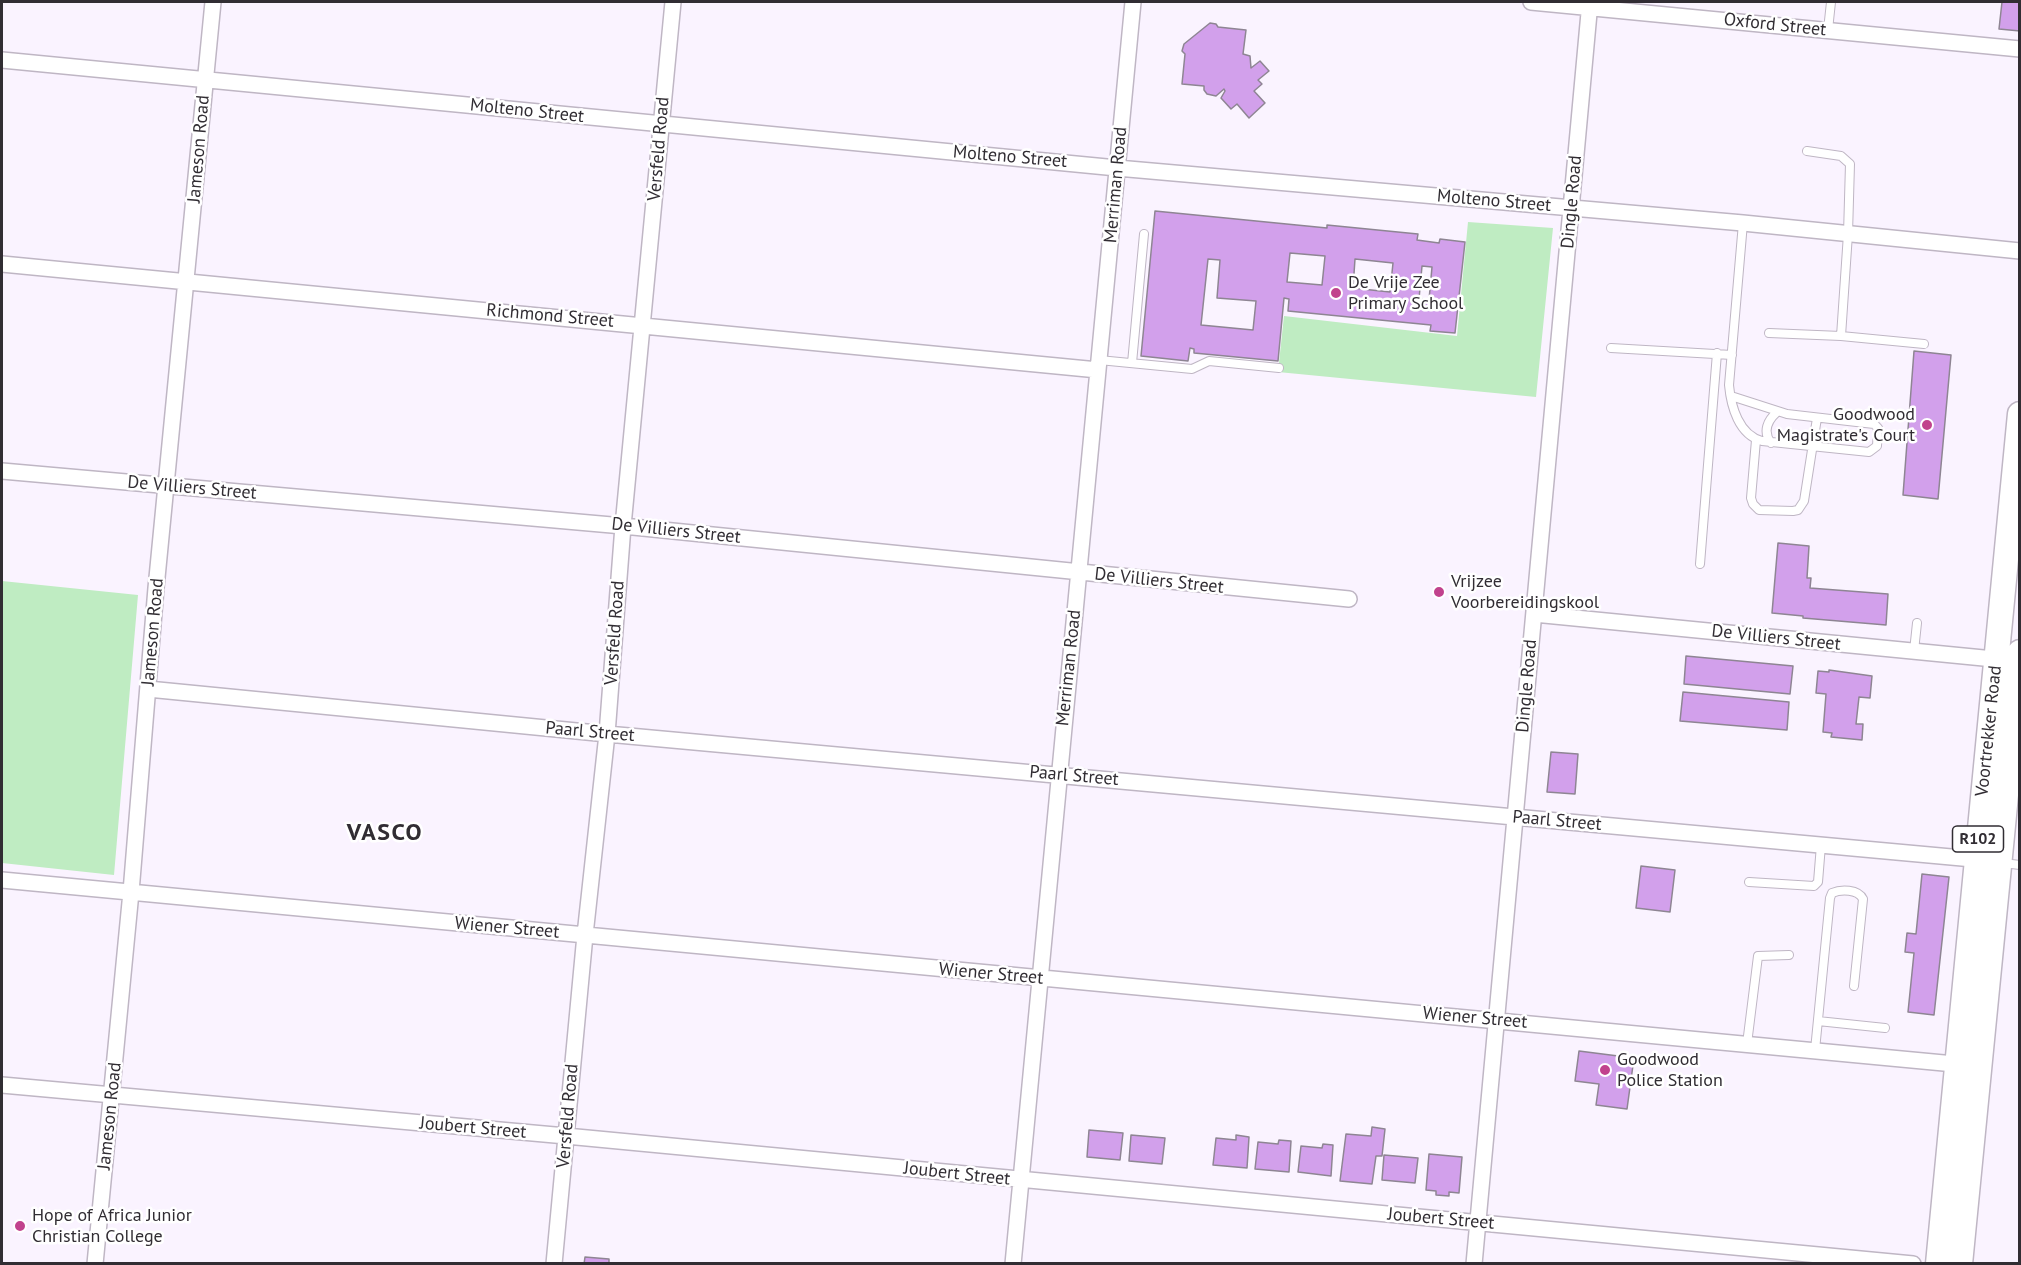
<!DOCTYPE html>
<html>
<head>
<meta charset="utf-8">
<style>
  body { margin:0 }
  #map { position:relative; width:2021px; height:1265px; overflow:hidden; background:#faf3ff; font-family:"PT Sans",sans-serif }
  canvas { display:block }
  .frame { position:absolute; inset:0; border:3px solid #312d33; pointer-events:none }
</style>
</head>
<body>
<div id="map">
<canvas width="2021" height="1265"></canvas>
<div class="frame"></div>
</div>
<script>
const c = document.querySelector('canvas').getContext('2d');
c.lineJoin = 'round';
function paint(path, color) { c.fillStyle = color; c.fill(path, 'evenodd'); }
function strokePath(path, color, width, dash) { c.strokeStyle = color; c.lineWidth = width; c.lineCap = dash ? 'butt' : 'round'; c.setLineDash(dash || []); c.stroke(path); }
function drawText(font, color, halo, rows, align = 'center') {
  c.font = font + ' "PT Sans",sans-serif'; c.lineWidth = 5; c.setLineDash([]); c.textBaseline = 'middle'; c.strokeStyle = halo; c.fillStyle = color; for (const [text, x, y, turn = 0] of rows) {
    c.save(); c.translate(x, y); c.rotate((+turn || 0) * Math.PI / 180); c.textAlign = isNaN(turn) ? turn : align; if (halo) c.strokeText(text, 0, 0); c.fillText(text, 0, 0); c.restore();
  }
}
const green = new Path2D(`
  M1468 222 1553 228 1536 397 1278 372 1284 316 1457 336Z
  M2 581 138 595 114 875 2 863Z`);
const building = new Path2D(`
  M2002 2H2020V31L1999 29Z
  M1210 23 1216 24 1218 27 1246 30 1243 54 1250 56 1251 68 1260 61 1269 71 1258 80 1262 84 1254 91 1265 103 1249 118 1237 104 1231 109 1221 98 1225 91 1224 89 1216 96 1207 94 1204 90V86L1182 84 1185 54 1182 51 1184 44Z
  M1155 211 1327 228V225L1418 234 1417 240 1439 243 1440 239 1465 242 1455 333 1430 331 1431 325 1288 311 1289 299 1284 298 1278 361 1194 353V349L1190 348 1188 361 1141 356ZM1290 253 1325 256 1322 285 1287 282ZM1208 259 1220 260 1217 298 1256 301 1253 330 1201 325ZM1355 259 1393 263 1390 292 1353 288ZM1422 266 1432 267 1429 300 1419 299Z
  M1914 351 1951 355 1938 499 1903 495Z
  M1778 543 1809 546 1807 578H1811L1810 588 1888 594 1886 625 1803 618V616L1772 613Z
  M1686 656 1793 666 1790 694 1684 684Z
  M1829 670 1872 676 1870 698 1859 697 1856 724H1863L1862 740 1831 737 1832 733 1823 732 1826 694 1816 693 1818 671 1829 672Z
  M1683 692 1789 702 1787 730 1680 721Z
  M1551 752 1578 754 1575 794 1547 792Z
  M1641 866 1675 870 1670 912 1636 908Z
  M1922 874 1949 877 1934 1015 1908 1012 1914 953 1905 952 1907 933 1916 934Z
  M1579 1051 1634 1058 1627 1109 1596 1105 1599 1084 1575 1081Z
  M1372 1127 1385 1129 1382 1156H1376L1372 1184 1340 1181 1346 1134 1371 1136Z
  M1089 1130 1123 1133 1120 1160 1087 1157Z
  M1131 1135 1165 1138 1162 1164 1129 1161Z
  M1236 1135 1249 1137 1247 1168 1213 1165 1216 1138 1236 1140Z
  M1279 1140 1291 1141 1289 1172 1255 1169 1258 1142 1278 1144Z
  M1323 1144 1333 1145 1331 1176 1298 1172 1301 1146 1322 1148Z
  M1429 1154 1462 1157 1459 1193 1449 1192V1196L1436 1195V1191L1426 1190Z
  M1384 1155 1418 1158 1415 1183 1382 1180Z
  M585 1257 609 1259V1264H584Z`);
const lane = new Path2D(`
  M1828 30 1831 2
  M1769 333 1841 336 1848 234 1850 164 1841 156 1807 151
  M1841 336 1924 344
  M1611 348 1732 355
  M1099 360 1192 369 1209 361 1279 368
  M1132 363 1144 234
  M1731 396 1787 414 1874 424 1878 428 1877 446 1869 452 1762 441C1739 435 1731 407 1729 385L1743 223
  M1756 440 1751 498 1753 504 1759 510 1793 511 1798 510 1804 501 1817 418
  M1771 443C1762 431 1768 420 1777 412
  M1700 564 1717 353
  M1914 651 1917 623
  M2003 863 2020 865
  M1749 882 1814 886 1818 882 1821 845
  M1818 1021 1885 1028
  M1747 1044 1758 956 1789 955
  M1815 1050 1830 898 1832 893C1841 889 1858 889 1863 899L1854 986`);
const street = new Path2D(`
  M1531 2 2020 49
  M2 60 1117 168 1743 223 2020 251
  M2 264 1098 370
  M2 471 623 526 1349 599
  M1534 614 2004 660
  M148 689 607 734 1984 860
  M2 880 1965 1065
  M2 1085 566 1136 1913 1264
  M95 1264 131 892 156 588 213 2
  M554 1264 585 935 607 734 623 526 673 2
  M1013 1264 1133 2
  M1474 1264 1590 2`);
const primary = new Path2D(`
  M1938 1264 2020 414
  M1960 1264 2020 652`);
const markers = [
  [1336,293,6,"#c1428d"],
  [1927,425,6,"#c1428d"],
  [1439,592,6,"#c1428d"],
  [1605,1070,6,"#c1428d"],
  [20,1226,6,"#c1428d"]
];
const shields = [
  [1978,839,51]
];
const shieldNames = [
  ["R102",1978,839]
];
const streetNames = [
  ["Oxford Street",1775,25,6],
  ["Molteno Street",527,111,6],
  ["Jameson Road",199,149,-85],
  ["Versfeld Road",659,149,-85],
  ["Molteno Street",1010,157,5],
  ["Merriman Road",1116,185,-85],
  ["Molteno Street",1494,201,5],
  ["Dingle Road",1572,202,-85],
  ["Richmond Street",550,316,5],
  ["De Villiers Street",192,488,5],
  ["De Villiers Street",676,531,6],
  ["De Villiers Street",1159,581,6],
  ["Jameson Road",153,632,-85],
  ["Versfeld Road",615,633,-86],
  ["De Villiers Street",1776,638,6],
  ["Merriman Road",1069,668,-84],
  ["Dingle Road",1527,686,-85],
  ["Voortrekker Road",1989,731,-84],
  ["Paarl Street",590,732,5],
  ["Paarl Street",1074,776,5],
  ["Paarl Street",1557,821,5],
  ["Wiener Street",507,928,5],
  ["Wiener Street",991,974,5],
  ["Wiener Street",1475,1018,5],
  ["Jameson Road",110,1116,-84],
  ["Versfeld Road",568,1116,-85],
  ["Joubert Street",473,1128,5],
  ["Joubert Street",957,1174,6],
  ["Joubert Street",1441,1219,5]
];
const poiNames = [
  ["De Vrije Zee",1348,283],
  ["Primary School",1348,304],
  ["Goodwood",1915,415,"right"],
  ["Magistrate's Court",1915,436,"right"],
  ["Vrijzee",1451,582],
  ["Voorbereidingskool",1451,603],
  ["Goodwood",1617,1060],
  ["Police Station",1617,1081],
  ["Hope of Africa Junior",32,1216],
  ["Christian College",32,1237]
];
const districtNames = [
  ["VASCO",385,833]
];
paint(green, '#bfecc2');
paint(building, '#d2a0eb');
strokePath(building, '#8e8593', 1.5);
strokePath(lane, '#bfb6c4', 10);
strokePath(street, '#bfb6c4', 18);
strokePath(primary, '#bfb6c4', 27);
strokePath(lane, '#fff', 8);
strokePath(street, '#fff', 15);
strokePath(primary, '#fff', 24);
for (const [x, y, r, color] of markers) { const dot = new Path2D(); dot.arc(x, y, r, 0, 2 * Math.PI); c.fillStyle = color; c.fill(dot); strokePath(dot, '#fff', 2); }
for (const [x, y, w] of shields) { const box = new Path2D(); box.roundRect(x - w / 2, y - 13, w, 26, 4.5); c.fillStyle = '#fff'; c.fill(box); strokePath(box, '#312d33', 1.5); }
drawText('bold 16px', '#312d33', null, shieldNames);
drawText('18px', '#312d33', '#fff', streetNames);
drawText('18px', '#312d33', '#fff', poiNames, 'left');
c.letterSpacing = '1.5px';
drawText('bold 24px', '#312d33', '#fff', districtNames);
c.letterSpacing = '0px';
</script>
</body>
</html>
